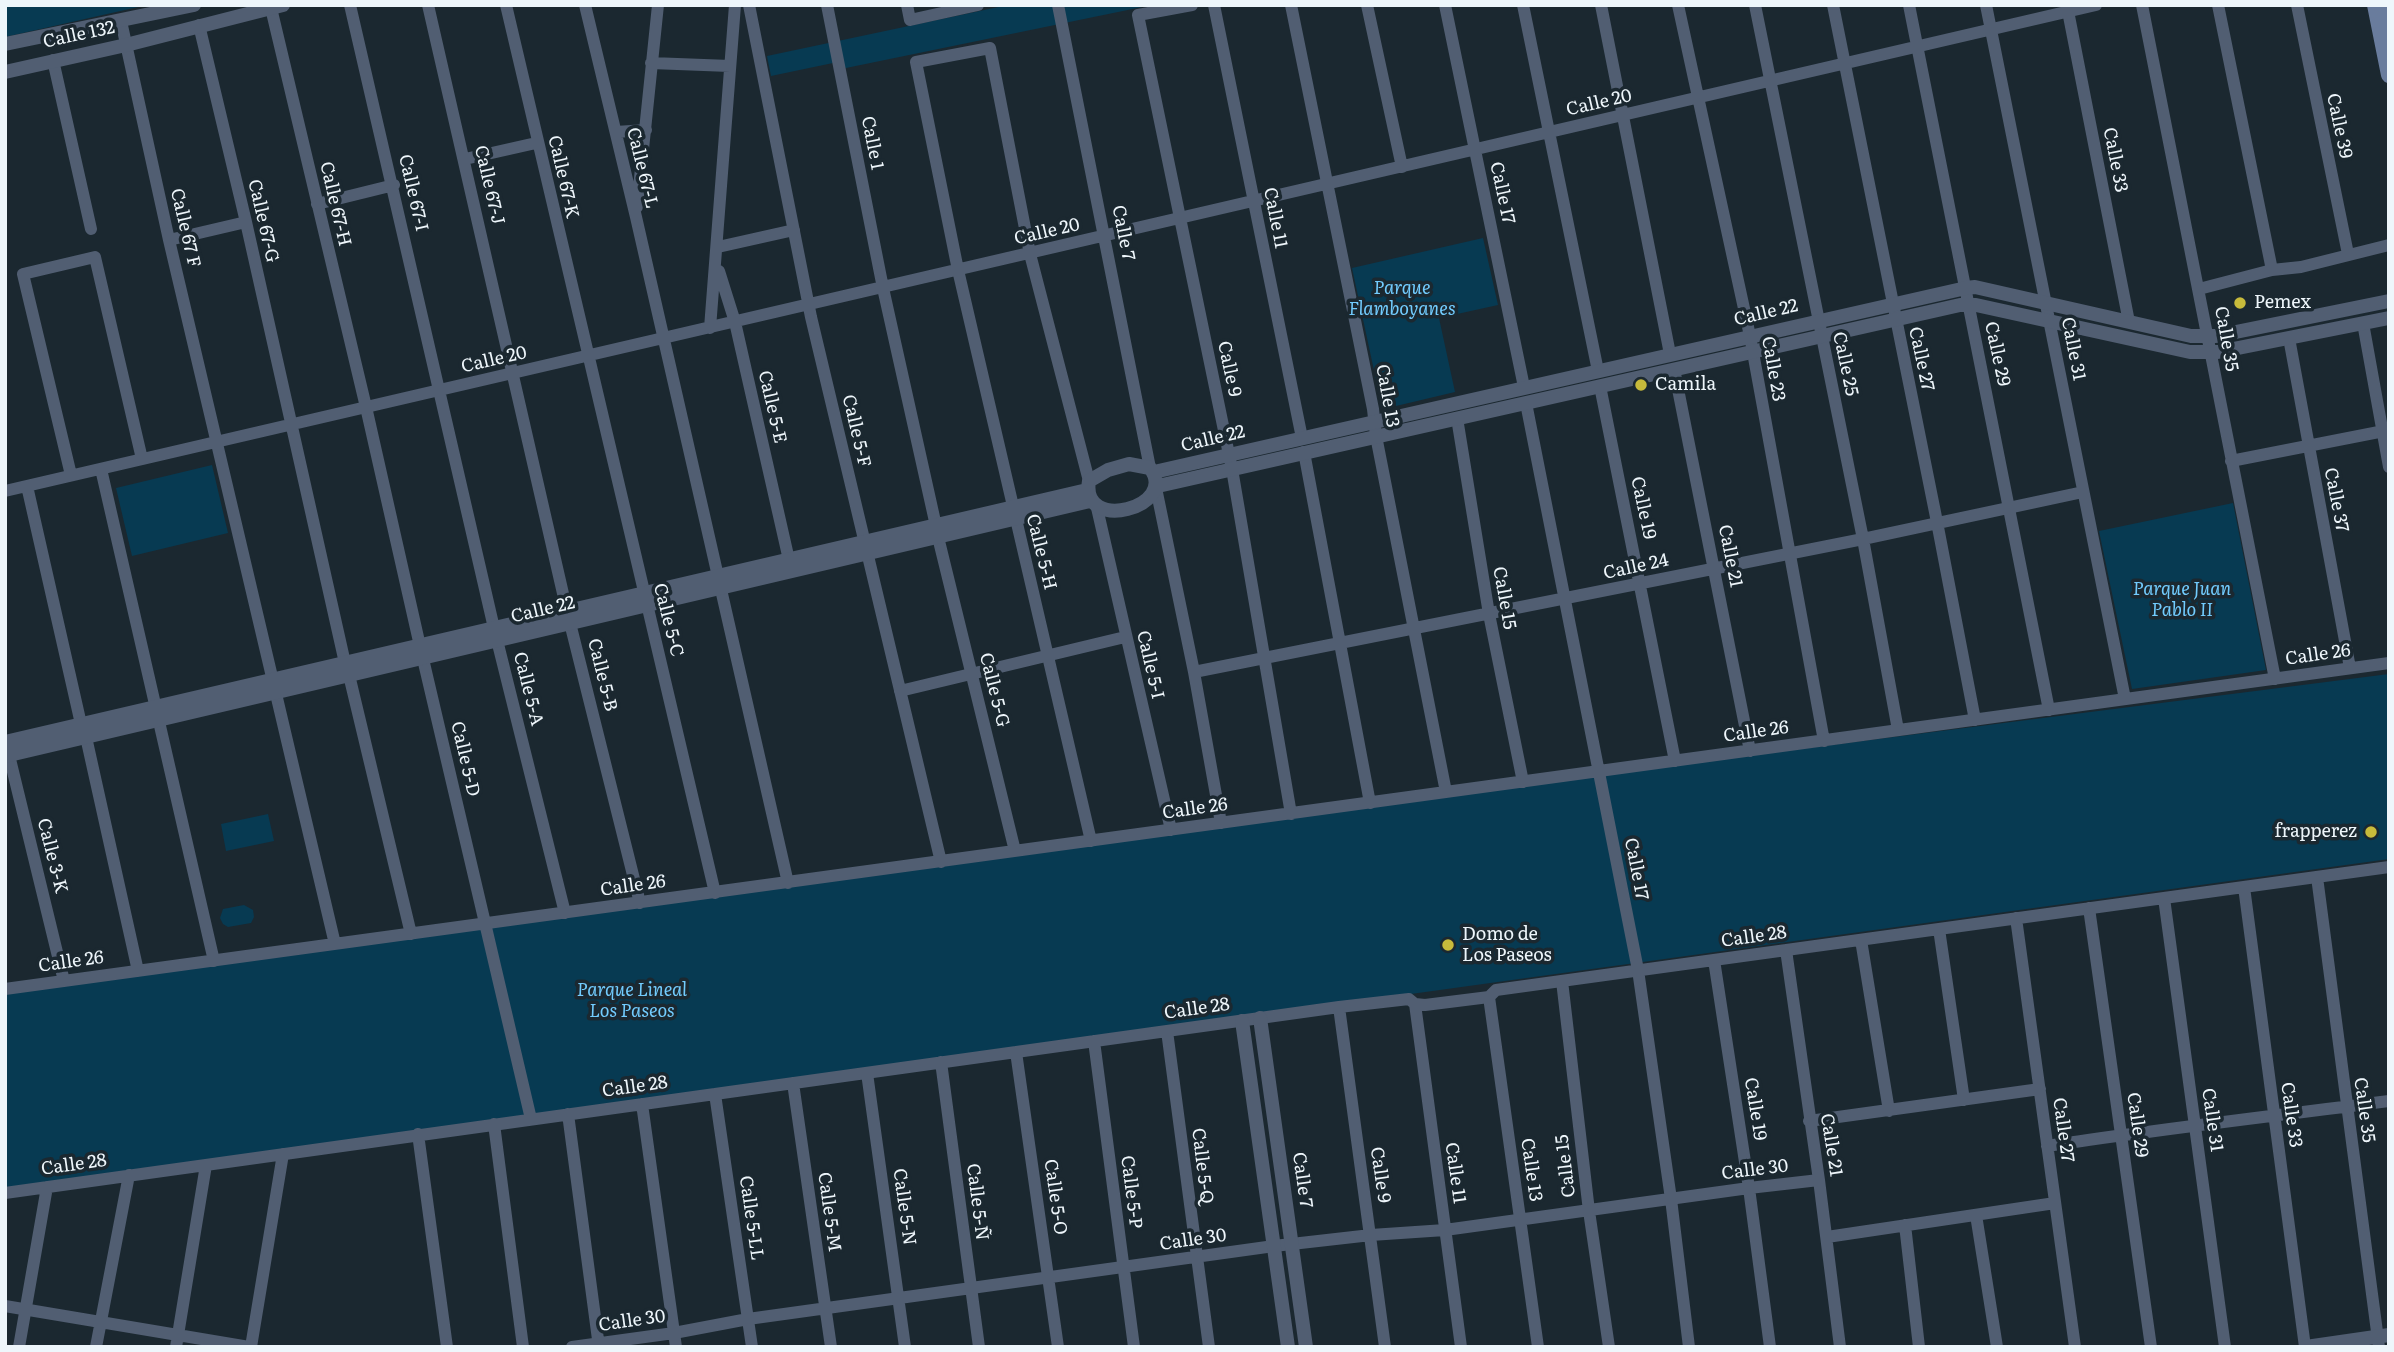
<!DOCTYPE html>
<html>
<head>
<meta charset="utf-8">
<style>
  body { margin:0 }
  #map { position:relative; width:2394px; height:1352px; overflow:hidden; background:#1b2830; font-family:Literata,serif }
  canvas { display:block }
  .frame { position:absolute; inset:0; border:7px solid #eef6fb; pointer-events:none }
</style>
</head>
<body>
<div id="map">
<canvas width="2394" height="1352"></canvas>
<div class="frame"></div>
</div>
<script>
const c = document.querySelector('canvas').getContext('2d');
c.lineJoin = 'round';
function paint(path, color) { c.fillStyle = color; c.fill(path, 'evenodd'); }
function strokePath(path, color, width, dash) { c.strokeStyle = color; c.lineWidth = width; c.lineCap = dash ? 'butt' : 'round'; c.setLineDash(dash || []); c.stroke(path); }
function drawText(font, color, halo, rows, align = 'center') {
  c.font = font + ' Literata,serif'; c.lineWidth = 7; c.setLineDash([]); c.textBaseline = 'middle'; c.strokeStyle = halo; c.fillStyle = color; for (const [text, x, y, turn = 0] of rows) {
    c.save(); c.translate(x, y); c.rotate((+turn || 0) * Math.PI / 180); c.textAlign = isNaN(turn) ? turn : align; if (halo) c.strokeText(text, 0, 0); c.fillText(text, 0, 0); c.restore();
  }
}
const green = new Path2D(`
  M5 5H147L5 37Z
  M1008 5H1152L846 68 833 63 771 76 767 56Z
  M1483 238 1498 305 1439 318 1455 392 1396 406 1392 387 1378 389 1352 268Z
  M212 465 228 533 132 556 116 488Z
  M2233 503 2266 670 2132 689 2099 531Z
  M2389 674V859L5 1188V994L1603 774Z
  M268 814 274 841 226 851 221 824Z
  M244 905 253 910 254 917 251 923 228 927 223 924 220 918 223 909Z`);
const minor = new Path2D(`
  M350 5 494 628 565 913
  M428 5 567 611 640 903
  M506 5 715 893
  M585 5 636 217 788 883
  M749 5 811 317 941 862
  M827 5 883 288 936 526
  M907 5 910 20 978 5
  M1058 5 1150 468
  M1192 5 1138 15 1232 469 1291 814
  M1214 5 1302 438
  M1291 5 1373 409 1376 436 1446 792
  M1367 5 1402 167
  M1445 5 1524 387
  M1523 5 1598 371
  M1601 5 1670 354
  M1678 5 1750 336 1824 741
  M1755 5 1863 539 1898 730
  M1833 5 1937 522 1975 720
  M1909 5 2049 710
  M1986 5 2125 699
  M2142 5 2275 679
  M2218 5 2272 270
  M2297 5 2348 254
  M2067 6 2129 322
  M271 8 366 407 420 646 531 1119
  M121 21 169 240 335 944
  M199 25 246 222 345 663
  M53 60 91 229
  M651 63 730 66
  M616 132 646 130
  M465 159 536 143
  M317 204 394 185
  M637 207 658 5
  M169 240 246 222
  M718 247 794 230
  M719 271 735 322 789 560
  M2199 289 2272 270 2301 267 2389 245
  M2363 323 2389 467
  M710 328 735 5
  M2289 338 2350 668
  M1674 369 1750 751
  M1600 386 1675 761
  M1526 403 1638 970 1671 1199 1689 1347
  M1457 418 1489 614 1523 782
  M1304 452 1370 803
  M2231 461 2389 430
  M101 469 214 961
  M71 475 23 274 95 257 142 459
  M1089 481 1030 254 990 48 916 62 958 270 1091 841
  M27 486 81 724
  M1156 488 1194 672 1221 823
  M5 491 2096 5
  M1097 508 1171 830
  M938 537 1015 851
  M1194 672 1863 539 2083 492
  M349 675 411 934
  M900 691 1125 637
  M86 737 138 971
  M7 747 64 981
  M2317 877 2379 1347
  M2244 887 2305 1347
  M2164 898 2225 1347
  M2089 908 2151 1347
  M2016 918 2075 1347
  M1939 929 1964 1100
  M1861 940 1889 1111
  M1786 950 1819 1180 1840 1347
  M1714 960 1749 1188 1770 1347
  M1562 981 1589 1211 1609 1347
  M5 989 2389 663
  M1489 997 1538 1347
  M1415 1004 1461 1347
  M1339 1007 1385 1347
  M1167 1031 1209 1347
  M1094 1041 1134 1347
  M1016 1052 1058 1347
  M941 1062 979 1347
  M867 1073 905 1347
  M793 1083 831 1347
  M715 1094 752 1347
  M642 1104 676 1347
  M568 1114 599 1347
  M1809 1121 2040 1089
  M494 1124 523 1347
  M418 1134 447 1347
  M2047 1146C2161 1129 2275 1116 2389 1101
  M5 1193 1339 1007 1409 999 1415 1004 1425 1005 1489 997 1496 990 2389 867
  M1976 1215 1997 1347
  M1905 1225 1919 1347
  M1827 1237 2055 1203
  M5 1306 249 1347
  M19 1347 47 1187
  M96 1347 129 1175
  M176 1347 206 1165
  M251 1347 283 1154
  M572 1347 674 1333 748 1319 1274 1246 1371 1235 1445 1230 1749 1188 1819 1180`);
const tertiary = new Path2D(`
  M5 44 194 5
  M5 72 126 45 283 5
  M1129 464 1150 468C1180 507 1080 534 1089 481L1108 470Z
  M1154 472 1966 288 1975 287 2191 336H2216L2389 301
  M1158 486 1960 305H1976L2190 352H2218L2389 318
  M5 742 1087 490
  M5 756 1090 501
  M1260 1018 1306 1347
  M1242 1021 1288 1347
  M2306 1347 2389 1335`);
const secondary = new Path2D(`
  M2375 5 2389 75
  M2386 5 2389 17`);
const markers = [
  [2240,303,7,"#c8bb3b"],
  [1641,385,7,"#c8bb3b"],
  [2371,832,7,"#c8bb3b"],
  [1448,945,7,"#c8bb3b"]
];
const streetNames = [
  ["Calle 132",79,35,-12],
  ["Calle 20",1599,103,-13],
  ["Calle 39",2339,126,78],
  ["Calle 1",872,143,79],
  ["Calle 33",2115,160,79],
  ["Calle 67-L",642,168,76],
  ["Calle 67-K",563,177,77],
  ["Calle 67-J",489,185,77],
  ["Calle 67-I",413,193,77],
  ["Calle 17",1502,193,78],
  ["Calle 67-H",335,204,77],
  ["Calle 11",1275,218,79],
  ["Calle 67-G",263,221,77],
  ["Calle 67 F",185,228,77],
  ["Calle 20",1047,232,-13],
  ["Calle 7",1123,233,79],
  ["Calle 22",1766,313,-13],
  ["Calle 35",2226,339,80],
  ["Calle 31",2073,349,79],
  ["Calle 29",1997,354,78],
  ["Calle 27",1921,359,78],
  ["Calle 20",494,360,-13],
  ["Calle 25",1845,364,78],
  ["Calle 9",1229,369,78],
  ["Calle 23",1773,369,80],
  ["Calle 13",1387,396,80],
  ["Calle 5-E",772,407,77],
  ["Calle 5-F",856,431,77],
  ["Calle 22",1213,439,-13],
  ["Calle 37",2336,500,79],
  ["Calle 19",1643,508,78],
  ["Calle 5-H",1041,552,76],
  ["Calle 21",1730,556,79],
  ["Calle 24",1636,567,-12],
  ["Calle 15",1504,598,80],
  ["Calle 22",543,610,-13],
  ["Calle 5-C",668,620,76],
  ["Calle 26",2318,655,-8],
  ["Calle 5-I",1150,665,77],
  ["Calle 5-B",602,675,76],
  ["Calle 5-A",528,689,76],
  ["Calle 5-G",994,690,76],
  ["Calle 26",1756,732,-8],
  ["Calle 5-D",465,759,77],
  ["Calle 26",1195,809,-8],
  ["Calle 3-K",52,856,76],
  ["Calle 17",1636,869,79],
  ["Calle 26",633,886,-8],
  ["Calle 28",1754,937,-8],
  ["Calle 26",71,962,-8],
  ["Calle 28",1197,1009,-8],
  ["Calle 28",635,1087,-8],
  ["Calle 19",1755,1109,81],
  ["Calle 35",2364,1110,82],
  ["Calle 33",2291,1115,82],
  ["Calle 31",2212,1120,82],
  ["Calle 29",2137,1125,82],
  ["Calle 27",2063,1130,82],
  ["Calle 21",1831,1145,81],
  ["Calle 28",74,1165,-8],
  ["Calle 5-Q",1202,1166,83],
  ["Calle 15",1566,1166,-97],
  ["Calle 13",1531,1170,82],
  ["Calle 30",1755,1170,-7],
  ["Calle 11",1455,1173,82],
  ["Calle 9",1380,1175,82],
  ["Calle 7",1302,1180,82],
  ["Calle 5-P",1131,1192,83],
  ["Calle 5-O",1055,1197,82],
  ["Calle 5-Ñ",977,1202,83],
  ["Calle 5-N",904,1207,82],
  ["Calle 5-M",829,1212,82],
  ["Calle 5-LL",751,1218,82],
  ["Calle 30",1193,1240,-8],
  ["Calle 30",632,1321,-8]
];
const parkNames = [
  ["Parque",1402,289],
  ["Flamboyanes",1402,310],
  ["Parque Juan",2182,590],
  ["Pablo II",2182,611],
  ["Parque Lineal",632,991],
  ["Los Paseos",632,1012]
];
const poiNames = [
  ["Pemex",2254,303],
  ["Camila",1655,385],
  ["frapperez",2357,832,"right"],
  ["Domo de",1462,935],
  ["Los Paseos",1462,956]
];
paint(green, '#073a52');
strokePath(minor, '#515e72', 12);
strokePath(tertiary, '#515e72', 14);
strokePath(secondary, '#697c9d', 16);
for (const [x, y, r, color] of markers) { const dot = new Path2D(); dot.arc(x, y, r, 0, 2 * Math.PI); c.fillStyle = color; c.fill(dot); strokePath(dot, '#1b2830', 2.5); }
drawText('18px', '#eef6fb', '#1b2830', streetNames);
drawText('italic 18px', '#72ccfe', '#1b2830', parkNames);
drawText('18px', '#eef6fb', '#1b2830', poiNames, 'left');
</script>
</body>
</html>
